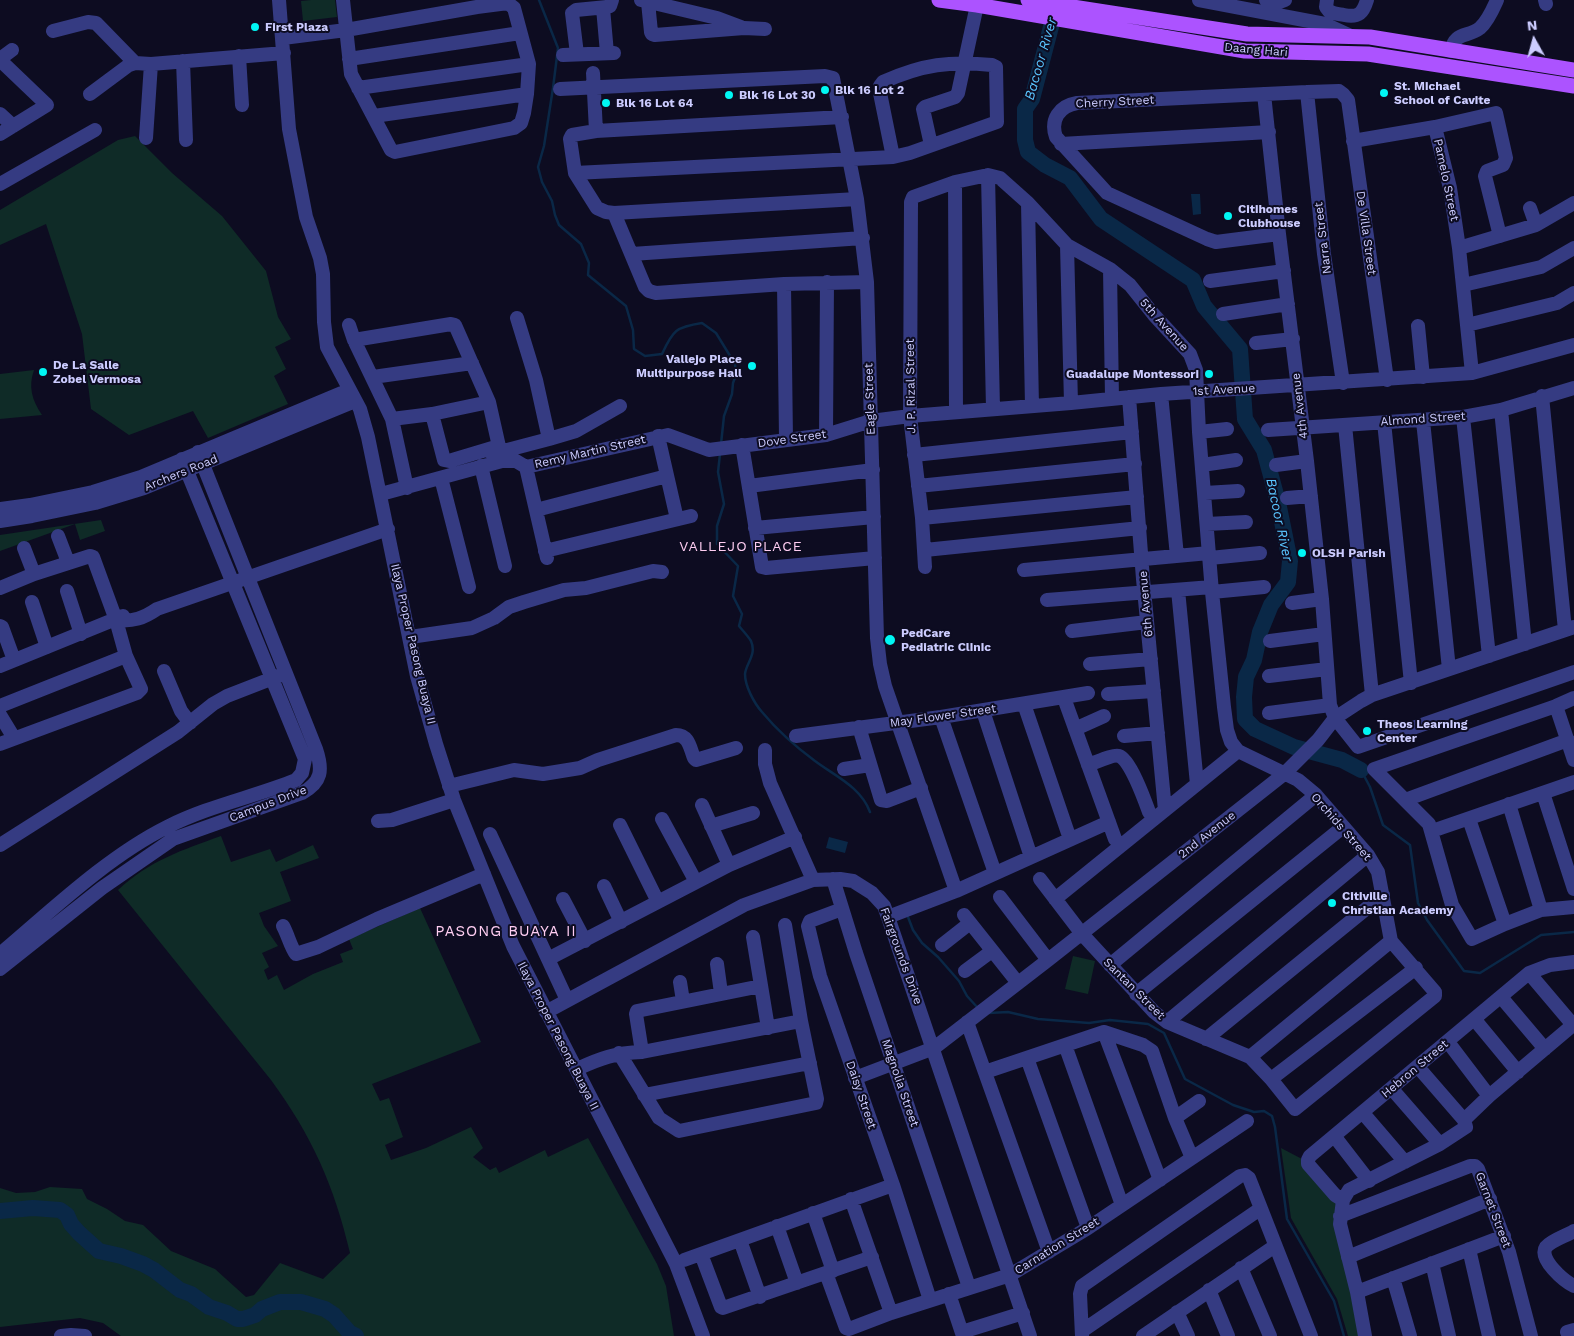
<!DOCTYPE html>
<html>
<head>
<meta charset="utf-8">
<style>
  body { margin:0 }
  #map { position:relative; width:1574px; height:1336px; overflow:hidden; background:#0d0c21; font-family:"Work Sans",sans-serif }
  canvas { display:block }
  .north { position:absolute; left:1509px; top:15px; width:50px; height:50px; -webkit-text-stroke:4px #0d0c21; paint-order:stroke; rotate:353deg; font-size:14px; font-weight:700; line-height:20px; text-align:center; color:#ccf }
  .north::after { content:''; display:block; margin:auto; width:18px; height:22px; background:#ccf; clip-path:polygon(50% 0,100% 100%,50% 72%,0 100%) }
</style>
</head>
<body>
<div id="map">
<canvas width="1574" height="1336"></canvas>
<div class="north">N</div>
</div>
<script>
const c = document.querySelector('canvas').getContext('2d');
c.lineJoin = 'round';
function paint(path, color) { c.fillStyle = color; c.fill(path, 'evenodd'); }
function strokePath(path, color, width, dash) { c.strokeStyle = color; c.lineWidth = width; c.lineCap = dash ? 'butt' : 'round'; c.setLineDash(dash || []); c.stroke(path); }
function drawText(font, color, halo, rows, align = 'center') {
  c.font = font + ' "Work Sans",sans-serif'; c.lineWidth = 4; c.setLineDash([]); c.textBaseline = 'middle'; c.strokeStyle = halo; c.fillStyle = color; for (const [text, x, y, turn = 0] of rows) {
    c.save(); c.translate(x, y); c.rotate((+turn || 0) * Math.PI / 180); c.textAlign = isNaN(turn) ? turn : align; if (halo) c.strokeText(text, 0, 0); c.fillText(text, 0, 0); c.restore();
  }
}
const green = new Path2D(`
  M311 0H335L337 17 303 21 301 1Z
  M135 136 172 173 222 216 266 271 278 317 291 339 275 347 286 369 274 376 288 404 208 438 193 411 129 435 91 409 82 334 46 224 0 245V210L118 140Z
  M34 370C28 387 32 400 42 415L0 419V374Z
  M101 520 105 531 80 540 75 524 0 551V535Z
  M221 836 231 862 270 849 276 862 313 845 319 858 280 872 291 901 259 913 264 926 278 946 262 953 269 967 264 970 268 980 277 975 284 990 313 974 343 962 340 954 353 949 349 939 420 908 481 1042 372 1084 380 1101 389 1098 403 1137 385 1145 391 1160 426 1148 471 1127 483 1148 473 1157 490 1170 496 1167 499 1173 545 1150 548 1157 588 1138 657 1264 666 1286 674 1336H121L103 1323 80 1318 0 1327V1188L16 1193 35 1192 50 1187 82 1189 87 1199 107 1209 125 1221 143 1225 171 1251 215 1269 246 1297 254 1295 280 1263 323 1279 350 1253C334 1185 312 1136 271 1080L118 890C149 861 182 850 221 836Z
  M1073 956 1095 961 1088 994 1065 989Z
  M1281 1148 1302 1159 1340 1203 1359 1336H1348L1337 1299 1291 1218Z`);
const water = new Path2D(`
  M1191 194H1200L1201 214 1193 215Z
  M829 837 848 842 845 853 826 848Z`);
const stream = new Path2D(`
  M539 0 558 48 553 88 544 146 538 167 542 182 552 201 555 215 559 225 581 244 589 263 588 275 626 306 633 330 634 349 645 356 662 354C673 330 676 327 702 323L716 333 735 364 736 375 733 383 732 394 724 416 721 444
  M720 454 718 472 724 504 717 526V544L738 566 733 596 742 614 739 626C743 631 748 636 751 641 757 655 746 663 745 674 745 686 754 703 762 712 777 730 796 747 815 761 835 776 861 787 870 812
  M1361 770 1370 787 1383 825 1410 845 1418 903 1427 920 1464 971 1480 973 1541 935 1574 932
  M908 917 913 930 922 943 938 957 959 981 967 996 977 1007
  M989 1013 1008 1012 1038 1019 1089 1023 1110 1020 1148 1024 1164 1033 1185 1079 1233 1105 1254 1112 1264 1111 1272 1116 1275 1127 1287 1219 1334 1301 1344 1336`);
const river = new Path2D(`
  M1057 4 1032 99 1025 109V140L1028 152 1045 165 1070 178 1101 219 1193 280 1204 306 1240 349 1245 419 1264 450 1278 502 1290 561 1288 582 1271 605 1260 632 1254 660 1246 677 1244 697 1245 719 1255 729 1294 747 1342 760 1361 770
  M0 1211 33 1208 60 1210 67 1215 71 1224 79 1233 99 1251 121 1256 143 1264 154 1270 180 1290 191 1294 209 1307 227 1313 237 1319H243L255 1315 262 1309 280 1302H301L325 1309 334 1315 350 1333 356 1336`);
const minor = new Path2D(`
  M279 0 289 129 306 217 320 258 323 274 324 322 327 347 360 409 368 437 417 676 436 744 454 800 513 946 676 1264 703 1336
  M641 0 717 18 741 27
  M1199 0 1325 24 1351 36
  M1266 0 1277 3 1285 0
  M1327 0 1326 7 1329 11C1334 14 1339 14 1344 15 1359 18 1363 13 1367 0
  M1545 0 1546 4
  M648 2 651 32 652 34 655 35 744 28 765 29
  M603 8 607 53
  M53 31 88 22 96 23 135 63 151 64 284 53
  M283 38 346 30 477 7 508 3 514 8 529 64 527 94 524 113 521 123 514 128 395 152 391 150 351 74 343 0
  M1451 51C1455 31 1467 38 1480 28 1488 21 1493 9 1497 0
  M577 54 572 13 576 10 607 7 610 6 612 0
  M563 55 614 53
  M239 56 242 105
  M0 59 12 50
  M349 59 520 33
  M0 60 47 105 0 134
  M183 61 186 140
  M593 73 596 131
  M358 88 529 64
  M560 89 825 76 833 78 857 199 867 282 877 638 880 664 885 686 956 891
  M1307 92 1324 254 1343 383
  M90 94 129 65 135 63
  M1264 94 1279 234 1307 461 1322 599 1330 705 1335 718 1358 747 1574 672
  M0 114 13 126
  M374 116 527 94
  M842 117 596 131 572 135 570 139 575 173 597 208 606 212 614 213 645 287 649 291 656 293 784 284 867 282
  M146 138 151 64
  M1353 141 1435 127
  M1061 144 1269 132
  M931 145 923 109 925 107 955 97 958 93 977 5
  M575 173 893 157 910 153 997 122 996 67 992 65C950 61 923 64 883 82L880 86V93L893 157
  M988 175 993 409
  M955 182 956 411
  M0 184 95 130
  M1028 203 1032 406
  M1530 208 1536 225
  M614 213 857 199
  M1279 234 1216 242 1207 239 1107 193 1056 137C1050 120 1059 106 1077 103L1307 92 1339 91 1343 94 1348 100 1387 380
  M1067 245 1071 403
  M1459 248 1536 225 1574 203
  M632 254 863 238
  M1110 269 1112 399
  M1210 281 1284 271
  M784 284 786 439
  M1463 285 1541 267 1574 248
  M1223 314 1288 304
  M517 318 536 380 549 439
  M349 325 354 340 392 419 407 488
  M1467 325 1557 303 1574 293
  M1418 326 1423 377
  M354 340 451 324 455 325 489 402 500 451
  M1256 343 1293 339
  M1472 373 1459 248 1450 188 1435 127 1496 113 1506 158 1503 165 1487 171 1485 176 1500 236
  M373 377 472 363
  M1161 394 1177 556
  M1542 396 1565 630
  M1129 397 1143 579 1165 810
  M1501 410 1525 644
  M432 414 444 460 449 461 499 446
  M1463 417 1489 656
  M392 419 432 414 489 402
  M1423 421 1449 669
  M1384 422 1411 683
  M1345 425 1372 695
  M1268 430 1463 417 1501 410 1574 388
  M1199 432 1227 429
  M826 435 827 282
  M658 436 677 519
  M742 445 762 567 766 568 875 558
  M492 454 549 439 576 431 620 406
  M914 455 1132 432
  M1202 465 1236 460
  M1276 465 1307 461
  M481 466 505 566
  M526 467 547 558
  M441 478 469 587
  M749 486 873 470
  M918 486 1135 464
  M1205 493 1238 491
  M381 494 502 461H516L526 467 668 435 709 450 826 435 871 421 910 416 1071 403 1161 394 1472 373 1574 345
  M1287 498 1311 496
  M0 509 30 505 93 492 141 477 349 390
  M536 510 667 476
  M922 518 1137 497
  M0 521 32 516 95 503 144 488 355 401
  M1207 524 1246 522
  M755 528 874 517
  M58 536 68 562
  M24 548 34 574
  M925 550 1140 528
  M545 551 691 516
  M1210 558 1260 553
  M925 567 922 518 910 416 911 202 913 197 955 182 988 175 1000 178 1028 203 1067 245 1110 269 1130 285 1154 315 1190 354 1196 370 1199 432 1212 592 1224 707 1227 730 1231 742 1238 751 1298 780 1316 795 1368 855 1378 872 1391 941 1435 992V996L1295 1109 1271 1079 1250 1057 1167 1022 1154 1012 1082 934 1040 879
  M1024 570 1209 553
  M0 588 34 574 90 556 93 557 116 620 126 656 141 689 137 693 0 744
  M1178 590 1197 784
  M67 591 81 634
  M1212 592 1264 587
  M1047 600 1212 587
  M32 602 47 647
  M1292 603 1322 599
  M116 620C133 622 144 618 157 609L388 529
  M0 626 2 627 14 660
  M1072 631 1147 622
  M410 637 472 628 494 618 509 607 524 602 564 590 586 588 653 571 662 572
  M1270 641 1324 634
  M1090 664 1151 659
  M0 666 123 616
  M164 671 181 711 190 723
  M1269 676 1327 669
  M1108 694 1154 691
  M1064 698 1115 839
  M1574 698 1556 706 1374 769 1429 824 1452 905 1472 939 1505 924 1541 910 1574 907
  M1024 704 1070 839
  M0 706 126 656
  M1556 706 1574 760
  M983 711 1031 857
  M1269 713 1330 705
  M0 715 14 738
  M941 717 995 873
  M859 727 881 800 887 801 921 788
  M1075 729 1104 716
  M796 736 941 717 1088 693
  M1124 736 1158 733
  M765 750V764L770 783 813 880
  M1088 765C1095 763 1113 754 1119 756 1130 759 1145 801 1149 812
  M844 769 870 765
  M449 786 514 770 543 774 580 768 598 760 676 735C689 735 690 748 694 758L696 760 736 748
  M1543 793 1574 889
  M1405 800 1568 740
  M1509 804 1541 910
  M702 805 729 865
  M662 819 696 882
  M1469 819 1505 924
  M378 821 392 820 454 800
  M620 825 658 902
  M711 826 753 813
  M1432 831 1574 782
  M490 834 567 1000
  M0 845 178 732 213 704 227 696 281 675
  M833 879 856 953 969 1287
  M604 886 621 922
  M1000 897 1048 960
  M563 899 585 941
  M1055 899 1238 751
  M842 909 810 921 808 926 820 976 893 1185 930 1300
  M964 915 1018 983
  M888 917 956 891 1109 822
  M283 926C288 935 291 948 296 954L318 947 377 919 484 874
  M753 937 768 1028
  M942 945 970 923
  M0 954C51 911 107 857 167 827 208 806 254 797 296 780L302 773 305 759 182 459
  M548 959 729 865 795 837
  M717 964 721 993
  M1110 965 1316 795
  M0 969 102 888 173 839 302 793C322 782 323 770 316 749L198 452
  M965 971 992 951
  M1529 973 1573 1025
  M680 982 683 1001
  M1136 994 1343 827
  M1501 997 1545 1049
  M546 1012 744 905 813 880 840 879 853 881 872 893 884 906 888 917 1030 1336
  M1475 1020 1518 1072
  M967 1022 1049 1252
  M1167 1022 1368 855
  M1104 1032 1143 1045 1152 1051 1175 1118 1192 1158
  M1104 1032 1160 1180
  M1206 1039 1383 895
  M1448 1042 1489 1096
  M1065 1045 1122 1205
  M642 1052 636 1014 637 1011 761 986
  M619 1053 659 1118 679 1131 816 1103 817 1099 801 1021 785 925
  M1250 1057 1391 941
  M1027 1058 1088 1228
  M577 1069C601 1058 615 1053 642 1052L801 1021
  M985 1072 1104 1032
  M855 1078 934 1048 1048 960 1284 774 1318 740 1335 718 1361 701 1372 695 1574 627
  M1271 1079 1416 968
  M1392 1089 1440 1144
  M644 1095 810 1063
  M1363 1113 1405 1162
  M1175 1118 1199 1101
  M1464 1120 1489 1096 1574 1024
  M1335 1137 1369 1181
  M851 1199 891 1313
  M1343 1200 1335 1195 1308 1164V1160L1310 1156 1529 973 1550 965 1574 962
  M813 1213 833 1271
  M1340 1216 1470 1166H1475L1478 1169 1509 1252 1531 1336
  M777 1226 797 1283
  M1574 1231C1566 1236 1552 1240 1546 1247 1538 1259 1564 1281 1574 1286
  M740 1240 760 1297
  M1469 1249 1489 1336
  M701 1254 721 1307 723 1308 872 1257
  M1348 1257 1490 1199
  M684 1260 893 1185
  M1432 1263 1449 1336
  M1241 1268 1270 1336
  M826 1273 846 1328 849 1329 891 1313 1010 1275 1088 1228 1247 1121
  M1393 1278 1410 1336
  M1209 1290 1228 1336
  M1357 1292 1504 1236
  M949 1294 963 1336
  M1177 1312 1188 1336
  M1082 1331 1260 1209
  M962 1332 1023 1313
  M1567 1332 1574 1330
  M61 1336 71 1335 85 1336
  M1082 1336 1080 1294 1082 1286 1240 1176 1245 1175 1249 1178 1311 1336
  M1143 1336 1275 1246
  M1365 1336 1357 1292 1340 1224 1343 1200 1349 1190 1440 1144 1466 1127 1464 1120 1418 1067`);
const major = new Path2D(`
  M939 0 977 5 1245 51 1368 54 1574 86
  M1028 0 1247 34 1370 37 1574 70`);
const markers = [
  [255,27,5,"#00f7f4"],
  [825,90,5,"#00f7f4"],
  [1384,93,5,"#00f7f4"],
  [729,95,5,"#00f7f4"],
  [606,103,5,"#00f7f4"],
  [1228,216,5,"#00f7f4"],
  [752,366,5,"#00f7f4"],
  [43,372,5,"#00f7f4"],
  [1209,374,5,"#00f7f4"],
  [1302,553,5,"#00f7f4"],
  [890,640,6,"#00f7f4"],
  [1367,731,5,"#00f7f4"],
  [1332,903,5,"#00f7f4"]
];
const poiNames = [
  ["First Plaza",265,27],
  ["St. Michael",1394,86],
  ["School of Cavite",1394,100],
  ["Blk 16 Lot 2",835,90],
  ["Blk 16 Lot 30",739,95],
  ["Blk 16 Lot 64",616,103],
  ["Citihomes",1238,209],
  ["Clubhouse",1238,223],
  ["Vallejo Place",742,359,"right"],
  ["Multipurpose Hall",742,373,"right"],
  ["De La Salle",53,365],
  ["Zobel Vermosa",53,379],
  ["Guadalupe Montessori",1199,374,"right"],
  ["OLSH Parish",1312,553],
  ["PedCare",901,633],
  ["Pediatric Clinic",901,647],
  ["Theos Learning",1377,724],
  ["Center",1377,738],
  ["Citiville",1342,896],
  ["Christian Academy",1342,910]
];
const streetNames = [
  ["Daang Hari",1256,50,5],
  ["Cherry Street",1115,102,-3],
  ["Pamelo Street",1446,180,78],
  ["De Villa Street",1366,233,82],
  ["Narra Street",1323,238,-97],
  ["5th Avenue",1164,325,48],
  ["J. P. Rizal Street",911,386,-91],
  ["1st Avenue",1224,390,-3],
  ["Eagle Street",870,399,-92],
  ["4th Avenue",1300,406,-97],
  ["Almond Street",1423,419,-4],
  ["Dove Street",792,439,-8],
  ["Remy Martin Street",590,452,-13],
  ["Archers Road",181,473,-22],
  ["6th Avenue",1146,604,-95],
  ["Ilaya Proper Pasong Buaya II",413,644,77],
  ["May Flower Street",943,716,-8],
  ["Campus Drive",268,804,-21],
  ["Orchids Street",1341,827,49],
  ["2nd Avenue",1207,835,-38],
  ["Fairgrounds Drive",901,956,70],
  ["Santan Street",1134,989,45],
  ["Ilaya Proper Pasong Buaya II",558,1036,63],
  ["Hebron Street",1415,1069,-40],
  ["Magnolia Street",900,1083,71],
  ["Daisy Street",861,1095,71],
  ["Garnet Street",1493,1210,69],
  ["Carnation Street",1057,1246,-32]
];
const waterNames = [
  ["Bacoor River",1041,59,-74],
  ["Bacoor River",1279,520,78]
];
const neighbourhoodNames = [
  ["VALLEJO PLACE",741,547]
];
const quarterNames = [
  ["PASONG BUAYA II",506,932]
];
paint(green, '#0f2b27');
paint(water, '#0a2847');
strokePath(stream, '#0a2847', 2.5);
strokePath(river, '#0a2847', 16);
strokePath(minor, '#353b82', 14);
strokePath(major, '#ac53ff', 15);
for (const [x, y, r, color] of markers) { const dot = new Path2D(); dot.arc(x, y, r, 0, 2 * Math.PI); c.fillStyle = color; c.fill(dot); strokePath(dot, '#0d0c21', 2); }
drawText('bold 12px', '#ccf', '#0d0c21', poiNames, 'left');
drawText('12px', '#ccf', '#0d0c21', streetNames);
drawText('italic 14px', '#5ac5ff', '#0d0c21', waterNames);
c.letterSpacing = '1px';
drawText('14px', '#ffcef2', '#0d0c21', neighbourhoodNames);
c.letterSpacing = '0px';
c.letterSpacing = '1px';
drawText('15px', '#ffcef2', '#0d0c21', quarterNames);
c.letterSpacing = '0px';
</script>
</body>
</html>
